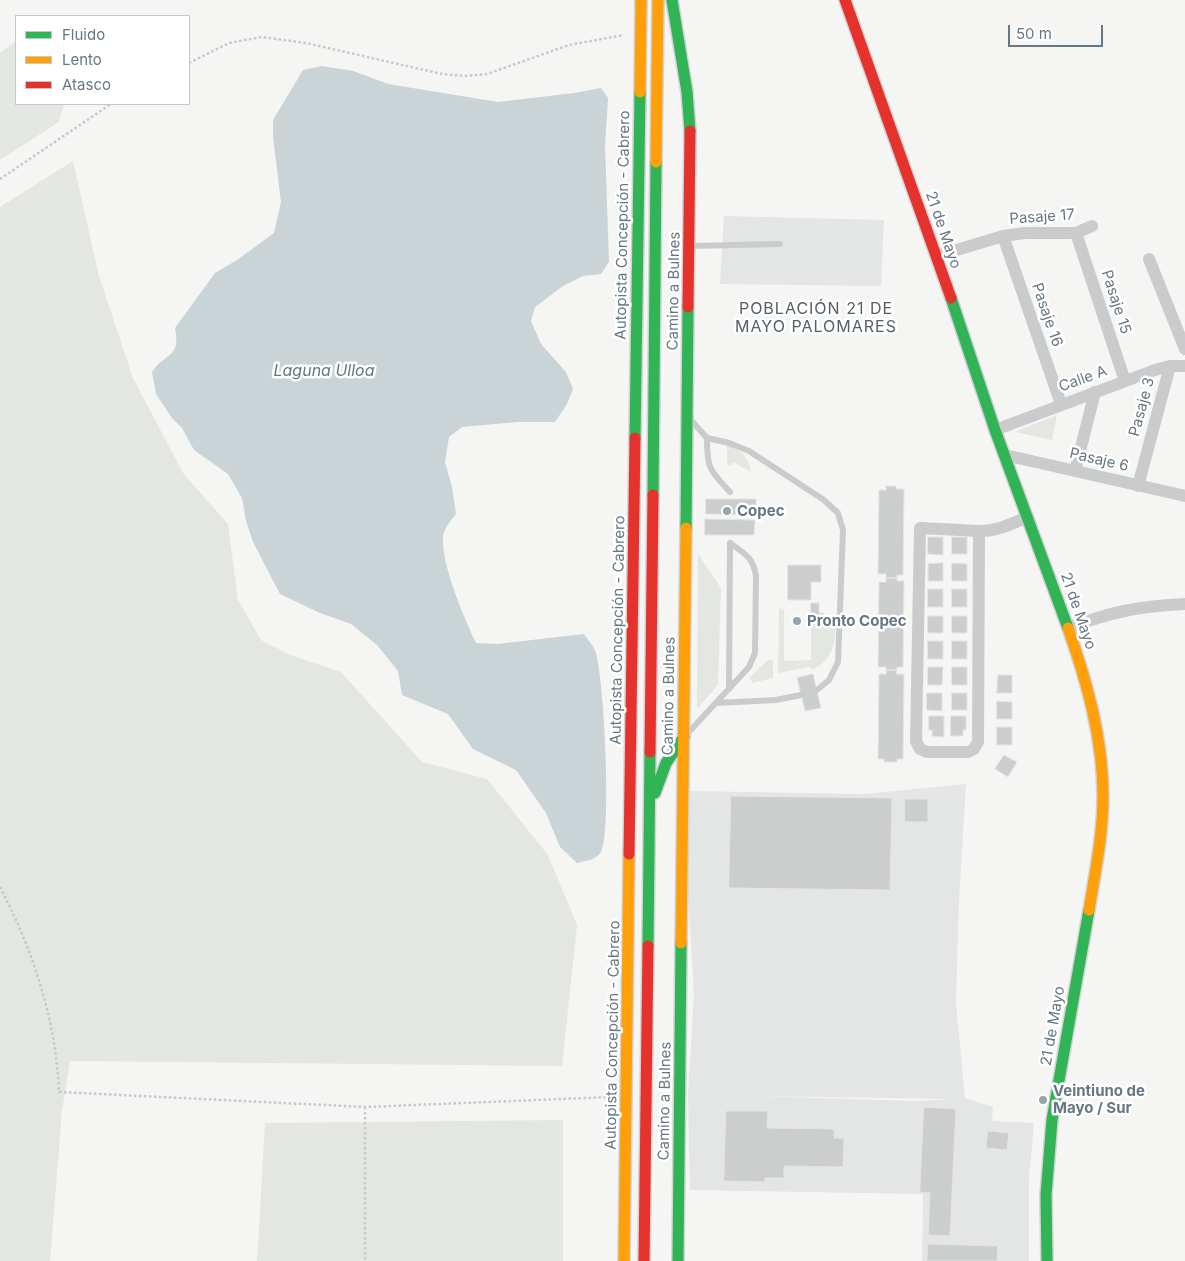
<!DOCTYPE html>
<html>
<head>
<meta charset="utf-8">
<style>
  body { margin:0 }
  #map { position:relative; width:1185px; height:1261px; overflow:hidden; background:#f5f5f4; font-family:Inter,sans-serif }
  canvas { display:block }
  .legend { position:absolute; left:15px; top:15px; width:175px; height:90px; box-sizing:border-box; background:#fff; border:1px solid #c2c9cd; margin:0; padding:6px 9px; list-style:none; font-size:15px; color:#667783 }
  .legend li { display:flex; align-items:center; gap:10px; height:25px }
  .legend b { width:25px; border:1px solid #c2c9cd }
  .scale { position:absolute; left:1008px; top:25px; width:95px; height:22px; box-sizing:border-box; border:2px solid #667783; border-top:0; padding-left:6px; font-size:15px; line-height:18px; white-space:nowrap; color:#667783; -webkit-text-stroke:4px #fff; paint-order:stroke }
</style>
</head>
<body>
<div id="map">
<canvas width="1185" height="1261"></canvas>
<ul class="legend">
<li><b style="height:6px;background:#30b455"></b>Fluido</li>
<li><b style="height:6px;background:#ff9f0a"></b>Lento</li>
<li><b style="height:6px;background:#e5322d"></b>Atasco</li>
</ul>
<div class="scale">50 m</div>
</div>
<script>
const c = document.querySelector('canvas').getContext('2d');
c.lineJoin = 'round';
function paint(path, color) { c.fillStyle = color; c.fill(path, 'evenodd'); }
function strokePath(path, color, width, dash) { c.strokeStyle = color; c.lineWidth = width; c.lineCap = dash ? 'butt' : 'round'; c.setLineDash(dash || []); c.stroke(path); }
function drawText(font, color, halo, rows, align = 'center') {
  c.font = font + ' Inter,sans-serif'; c.lineWidth = 5; c.setLineDash([]); c.textBaseline = 'middle'; c.strokeStyle = halo; c.fillStyle = color; for (const [text, x, y, turn = 0] of rows) {
    c.save(); c.translate(x, y); c.rotate((+turn || 0) * Math.PI / 180); c.textAlign = isNaN(turn) ? turn : align; if (halo) c.strokeText(text, 0, 0); c.fillText(text, 0, 0); c.restore();
  }
}
const built = new Path2D(`
  M724 216 884 220 881 286 720 284Z
  M966 784 959 900 956 1003 965 1098 993 1107 992 1121 1034 1123 1029 1179V1261H922L923 1194 690 1190 688 1095 694 994 688 894 689 791 865 794ZM755 1096 951 1099H952L917 1101Z`);
const green = new Path2D(`
  M16 41V104H64L59 122 0 160V53Z
  M73 161 99 276 133 378 183 473 228 524 238 600 261 640 293 656 341 672 422 762 487 779 548 855 577 925 562 1066 70 1061 62 1111 50 1261H0V207Z
  M1057 415 1052 440 1015 432Z
  M727 445C740 449 749 457 751 472L733 462 731 466 727 465Z
  M698 554 721 588 718 685 697 709Z
  M779 608 784 609V661L811 660V625L836 624C835 644 832 661 812 670L810 667 778 673Z
  M768 660H773V678L752 683 750 677Z
  M563 1120V1261H257L265 1123Z`);
const water = new Path2D(`
  M322 66 353 71 388 84 498 102 574 93 601 88 608 98 605 146 609 262 601 274 583 276 563 286 535 307 531 321 541 344 566 372 573 389 567 404 555 422H517L462 427 449 437 445 462 452 487 456 514C451 521 444 527 443 537 441 564 464 618 476 643L497 644 584 634C587 639 592 644 595 650 604 673 612 833 601 852 596 860 585 861 577 863L560 847 546 813 516 770 473 749 448 714 402 695 398 671 377 645 351 624 320 613 280 594 253 542 246 521 242 498 228 474 194 450 182 428 172 418 156 394 152 372C166 351 181 359 175 328L215 273 237 260 274 233 281 202 273 137V120L303 70Z`);
const building = new Path2D(`
  M886 486H896V489H904L903 575H897V578H886V574H878L879 490H886Z
  M706 499H756V515L706 514Z
  M705 519 755 520 754 535H705Z
  M928 537H943V555L928 554Z
  M952 537H967V554H952Z
  M943 563V581H928V564Z
  M952 563 967 564V581H952Z
  M788 565H821V582H811V600H788Z
  M886 578H897V581H904L903 667H897V670H886V667H878L879 582H886Z
  M928 589H943V607H928Z
  M952 589H967V607H952Z
  M811 603H819V613H824V625H811Z
  M928 616H943V633H928Z
  M952 616H967V633H952Z
  M928 641H943V659H928Z
  M952 641H967V659H952Z
  M928 667H943L942 685H928Z
  M952 667H967V685H952Z
  M886 670H897L896 674H904L903 759H897V762H884V759H878L879 674H886Z
  M813 674 821 708 805 711 797 678Z
  M998 675H1012V693H997Z
  M927 693H942V711L927 710Z
  M952 693H967V710H952Z
  M997 701 1012 702V719H997Z
  M929 716H944V737L932 736V730H929Z
  M951 716H966V730H963V736H951Z
  M997 727H1012V745H997Z
  M1004 755 1017 762 1008 777 995 769Z
  M731 796 892 798 890 890 729 888Z
  M905 799H928V822H905Z
  M924 1107 956 1109 950 1236 928 1235 930 1193 920 1192Z
  M726 1111H768L767 1128 834 1129V1138H844L843 1167 784 1166V1178H765V1182L724 1181Z
  M988 1131 1009 1133 1007 1150 986 1148Z
  M928 1244 998 1246 997 1261H927Z`);
const path = new Path2D(`
  M189 63 229 43 262 37 306 43 442 74 465 76 487 74 569 45 624 35
  M0 179 111 104
  M0 887C33 951 56 1019 59 1092L365 1107 610 1097
  M365 1107V1261`);
const lane = new Path2D(`
  M691 246 780 244
  M691 420 707 438 729 443 749 451 824 500 838 513 843 530 838 662 829 680 817 690
  M707 438C707 470 710 470 730 492
  M729 689 730 543
  M717 703 776 700 801 695
  M687 734 749 667 755 653 756 576C753 557 745 554 730 543`);
const street = new Path2D(`
  M1076 233 1125 381
  M1003 236 1061 404
  M937 256 1003 236 1025 233H1076L1092 226
  M1149 259 1185 349
  M995 430 1155 370 1170 366H1185
  M1005 455 1185 496
  M1075 471 1095 392
  M1138 486 1170 366
  M979 531 978 742 974 749 968 752H927L920 749 916 741 920 528 979 531C996 532 1013 523 1028 517
  M1068 628C1111 612 1139 606 1185 604`);
const fast = new Path2D(`
  M672 0 687 92 690 131
  M951 298 995 430 1068 628
  M635 438 640 92
  M653 495 656 162
  M686 528 688 307
  M655 793 666 763 684 737
  M648 946 650 752
  M678 1261 681 943
  M1047 1261 1046 1195 1052 1120 1089 910`);
const slow = new Path2D(`
  M640 92 641 0
  M656 162 658 0
  M1068 628C1087 682 1103 739 1103 796 1103 835 1095 873 1089 910
  M681 943 686 528
  M624 1261 629 854`);
const jam = new Path2D(`
  M845 0 951 298
  M688 307 690 131
  M650 752 653 495
  M629 854 635 438
  M644 1261 648 946`);
const markers = [
  [727,511,5,"#98a3ab"],
  [797,621,5,"#98a3ab"],
  [1043,1100,5,"#98a3ab"]
];
const streetNames = [
  ["Pasaje 17",1042,217,-4],
  ["Autopista Concepción - Cabrero",623,225,-89],
  ["21 de Mayo",943,230,71],
  ["Camino a Bulnes",674,291,-89],
  ["Pasaje 15",1116,302,72],
  ["Pasaje 16",1047,315,71],
  ["Calle A",1083,379,-20],
  ["Pasaje 3",1142,407,-75],
  ["Pasaje 6",1099,460,13],
  ["21 de Mayo",1078,611,71],
  ["Autopista Concepción - Cabrero",618,630,-89],
  ["Camino a Bulnes",669,696,-89],
  ["21 de Mayo",1053,1026,-80],
  ["Autopista Concepción - Cabrero",613,1035,-89],
  ["Camino a Bulnes",665,1101,-89]
];
const poiNames = [
  ["Copec",737,511],
  ["Pronto Copec",807,621],
  ["Veintiuno de",1053,1091],
  ["Mayo / Sur",1053,1108]
];
const neighbourhoodNames = [
  ["POBLACIÓN 21 DE",816,309],
  ["MAYO PALOMARES",816,327]
];
const waterNames = [
  ["Laguna Ulloa",324,371]
];
paint(built, '#e4e5e5');
paint(green, '#e4e7e1');
paint(water, '#cad3d5');
paint(building, '#cccece');
strokePath(building, '#e4e4e4', 1);
strokePath(fast, '#d2d3d4', 14);
strokePath(slow, '#d2d3d4', 14);
strokePath(jam, '#d2d3d4', 14);
strokePath(path, '#c7c8c9', 2.5, [2.5, 2.5]);
strokePath(lane, '#cacbcc', 6);
strokePath(street, '#cacbcc', 12);
strokePath(fast, '#30b455', 11);
strokePath(slow, '#ff9f0a', 11);
strokePath(jam, '#e5322d', 11);
for (const [x, y, r, color] of markers) { const dot = new Path2D(); dot.arc(x, y, r, 0, 2 * Math.PI); c.fillStyle = color; c.fill(dot); strokePath(dot, '#fff', 2); }
drawText('15px', '#667783', '#fff', streetNames);
drawText('bold 15px', '#667783', '#fff', poiNames, 'left');
c.letterSpacing = '1px';
drawText('16px', '#546068', '#fff', neighbourhoodNames);
c.letterSpacing = '0px';
drawText('italic 16px', '#62787f', '#fff', waterNames);
</script>
</body>
</html>
